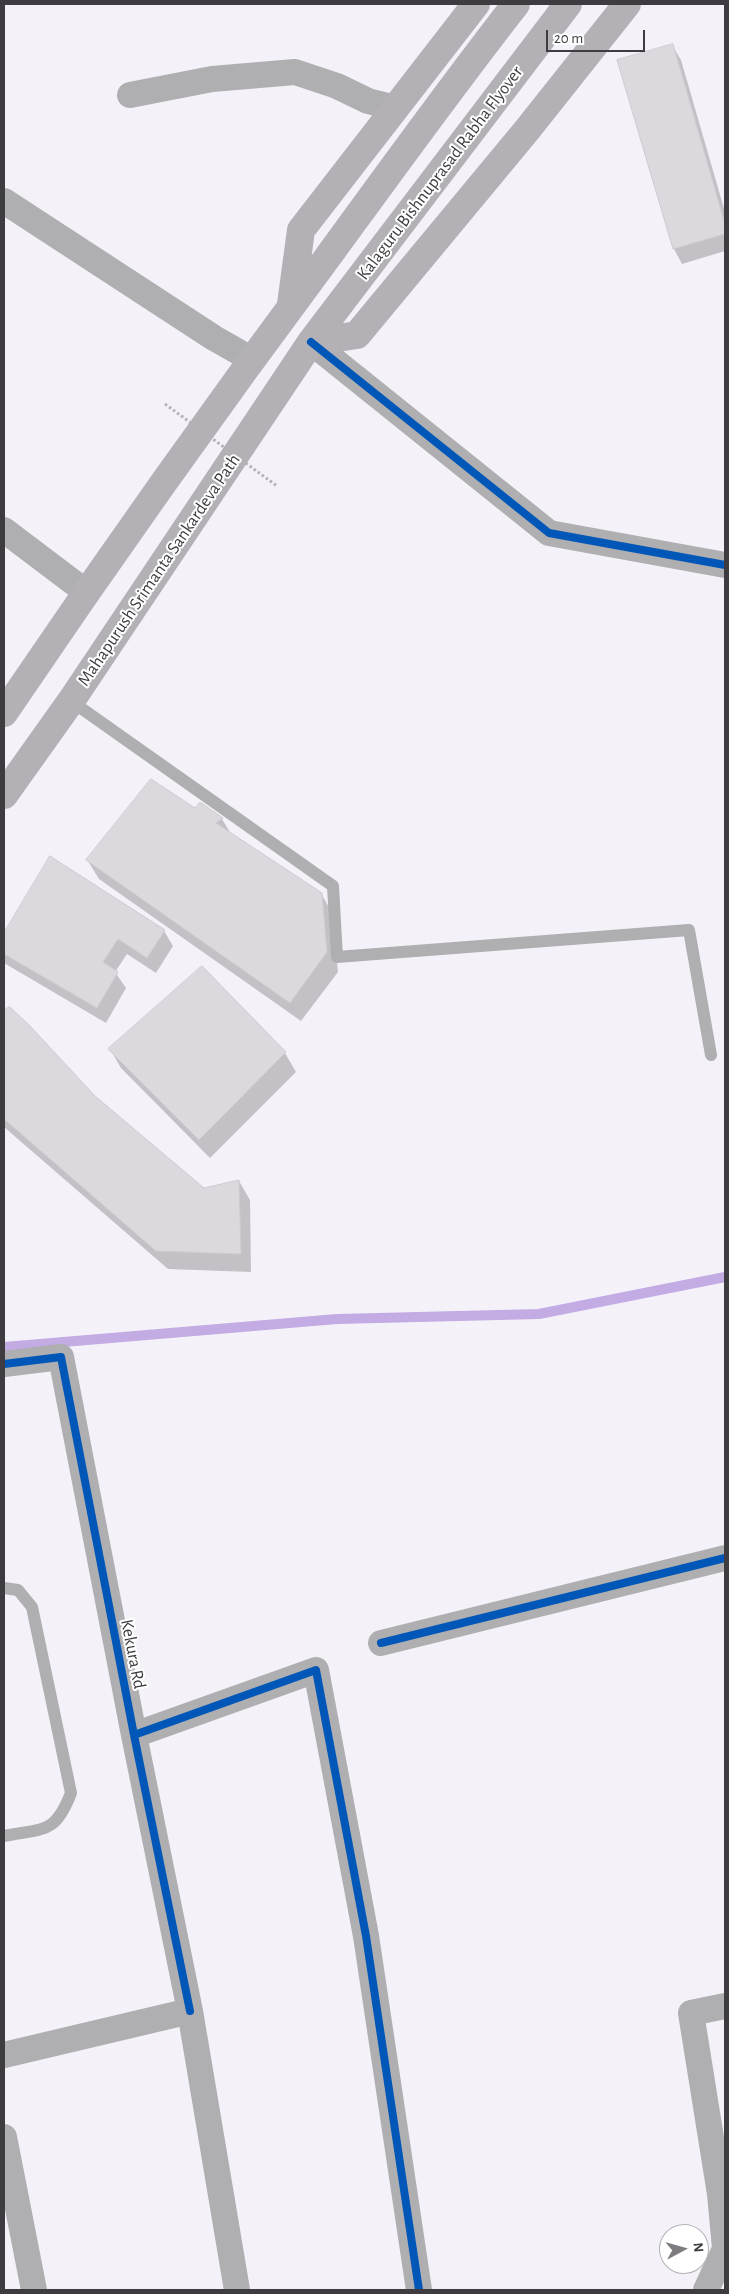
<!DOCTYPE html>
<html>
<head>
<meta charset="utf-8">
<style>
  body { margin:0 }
  #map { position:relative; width:729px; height:2294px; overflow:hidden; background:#f4f2f8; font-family:"Alegreya Sans",sans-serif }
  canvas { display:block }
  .frame { position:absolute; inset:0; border:5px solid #3e3c41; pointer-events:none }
  .north { position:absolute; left:659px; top:2224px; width:50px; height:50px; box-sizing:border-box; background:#fff; border:1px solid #b2b1b3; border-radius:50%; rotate:84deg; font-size:14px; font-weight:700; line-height:20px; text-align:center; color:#3e3c41 }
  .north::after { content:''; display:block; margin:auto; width:18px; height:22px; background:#7e7c81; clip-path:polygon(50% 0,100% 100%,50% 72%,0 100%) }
  .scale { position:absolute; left:546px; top:30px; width:99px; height:22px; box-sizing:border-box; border:2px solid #3e3c41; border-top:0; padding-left:6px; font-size:15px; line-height:18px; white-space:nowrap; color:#3e3c41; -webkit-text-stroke:4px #fff; paint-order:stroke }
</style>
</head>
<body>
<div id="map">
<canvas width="729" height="2294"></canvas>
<div class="frame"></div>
<div class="north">N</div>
<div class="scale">20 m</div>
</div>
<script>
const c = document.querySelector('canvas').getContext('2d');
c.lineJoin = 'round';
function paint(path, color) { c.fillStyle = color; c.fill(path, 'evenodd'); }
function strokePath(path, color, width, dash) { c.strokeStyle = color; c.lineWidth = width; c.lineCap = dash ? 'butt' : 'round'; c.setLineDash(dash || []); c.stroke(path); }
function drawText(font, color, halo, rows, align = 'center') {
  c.font = font + ' "Alegreya Sans",sans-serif'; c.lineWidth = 4; c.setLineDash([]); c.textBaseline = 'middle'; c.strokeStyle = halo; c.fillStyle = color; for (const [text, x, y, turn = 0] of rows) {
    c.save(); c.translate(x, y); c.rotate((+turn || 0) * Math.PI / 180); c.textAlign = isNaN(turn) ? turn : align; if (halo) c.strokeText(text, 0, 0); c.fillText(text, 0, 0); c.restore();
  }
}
const shadow = new Path2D(`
  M672 45 681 60 725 212V251L682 264 674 249 619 61Z
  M196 810 222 819 231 834 321 893 332 913 338 972 301 1021 99 879 88 861Z
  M51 858 164 931 173 946 156 973 127 954 115 972 126 988 106 1023 4 963V935Z
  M202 967 285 1053 296 1072 210 1158 121 1068 110 1049Z
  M9 1009 94 1097 204 1189 239 1181 250 1200 251 1272 168 1269 4 1127V1012Z`);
const stream = new Path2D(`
  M4 1347 337 1319 539 1314 725 1277`);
const building = new Path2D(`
  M673 44 725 224V234L673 249 617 60Z
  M151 779 195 808 200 802 223 818 216 823 322 893 327 952 290 1003 86 860Z
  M50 856 165 930 147 958 118 939 103 962 118 972 97 1008 4 954V933Z
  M202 966 286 1052 199 1140 108 1049Z
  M10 1007 30 1026 95 1096 204 1188 239 1180 241 1254 156 1251 4 1119V1010Z`);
const lane = new Path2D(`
  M71 701 333 886 337 957 689 930 711 1055
  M4 1588 18 1590 32 1607 71 1793C55 1835 43 1828 4 1836`);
const street = new Path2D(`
  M130 95 212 79 295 72 337 86 368 101 396 108
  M4 201 214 338 251 359
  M311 342 549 533 725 565
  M4 530 86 592
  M4 1364 61 1357 134 1735 190 2011
  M381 1643 725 1558
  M134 1735 316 1670 366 1936 419 2290
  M725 2006 691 2013 720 2194 725 2248
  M4 2055 190 2011 237 2290
  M4 2137 34 2290
  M706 2290 725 2249`);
const primary = new Path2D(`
  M291 304 301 230 476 4
  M311 342 357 335 527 130 627 4
  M4 713C108 559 216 407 327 258 389 173 451 87 516 4
  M4 795 71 701 311 342 568 4`);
const pathBridge = new Path2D(`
  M165 404 277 486`);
const cycleway = new Path2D(`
  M311 342 549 533 725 565
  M4 1364 61 1357 134 1735 190 2011
  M381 1643 725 1558
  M134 1735 316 1670 366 1936 419 2290`);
const streetNames = [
  ["Kalaguru Bishnuprasad Rabha Flyover",440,173,-53],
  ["Mahapurush Srimanta Sankardeva Path",159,570,-56],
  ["Kekura Rd",133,1654,79]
];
paint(shadow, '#0003');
strokePath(stream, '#c3abe4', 10);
paint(building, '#dbd9de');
strokePath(building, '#cdcbd0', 1);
strokePath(lane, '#afaeb1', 12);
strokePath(street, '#afaeb1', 26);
strokePath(primary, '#b3b1b5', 28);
strokePath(pathBridge, '#b3b2b7', 3, [2.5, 2.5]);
strokePath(cycleway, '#0057b8', 8);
drawText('18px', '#3e3c41', '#fff', streetNames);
</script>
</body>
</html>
